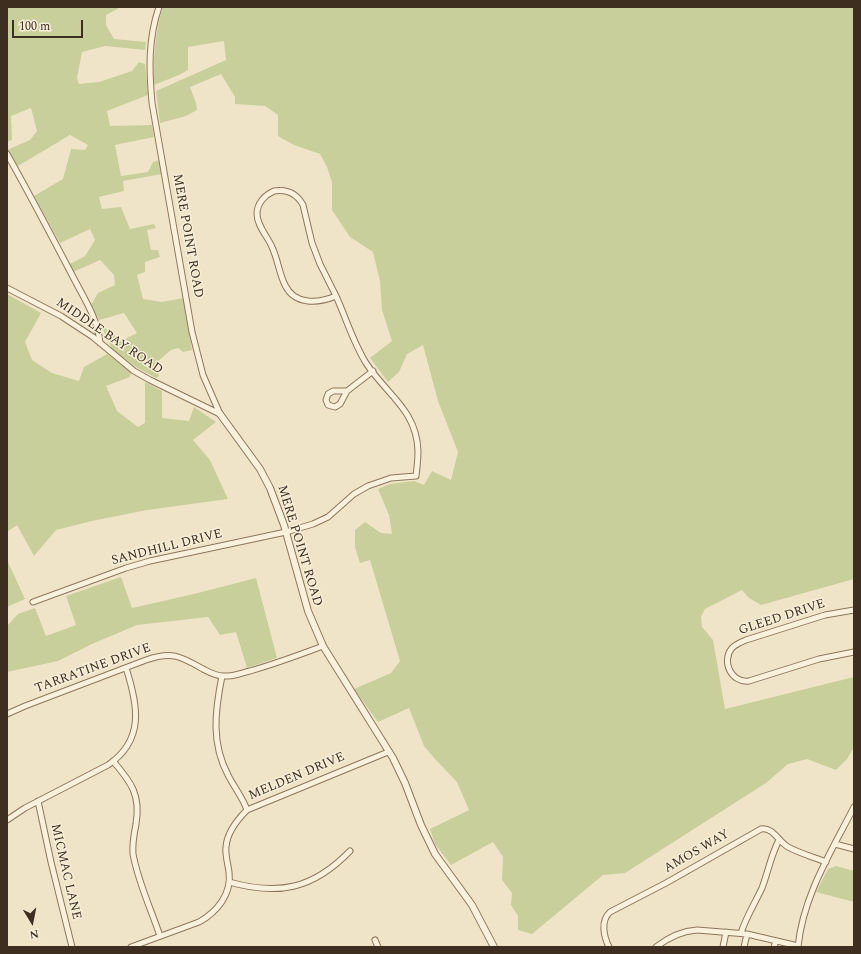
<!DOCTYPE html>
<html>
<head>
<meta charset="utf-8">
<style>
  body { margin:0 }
  #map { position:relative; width:861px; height:954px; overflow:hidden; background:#f0e4c8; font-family:Spectral,serif }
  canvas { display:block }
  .frame { position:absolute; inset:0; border:8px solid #3d2e20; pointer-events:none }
  .north { position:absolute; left:12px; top:902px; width:40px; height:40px; -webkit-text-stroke:3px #f7eed8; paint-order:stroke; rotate:170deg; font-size:11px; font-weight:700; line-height:16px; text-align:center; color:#3d2e20 }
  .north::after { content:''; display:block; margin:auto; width:14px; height:18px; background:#3d2e20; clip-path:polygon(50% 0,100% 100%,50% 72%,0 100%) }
  .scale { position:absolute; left:12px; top:20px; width:71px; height:18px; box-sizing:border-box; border:2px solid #3d2e20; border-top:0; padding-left:5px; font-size:12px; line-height:14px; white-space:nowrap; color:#3d2e20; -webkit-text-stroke:3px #f7eed8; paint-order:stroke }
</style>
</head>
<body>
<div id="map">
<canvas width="861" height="954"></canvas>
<div class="frame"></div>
<div class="north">N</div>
<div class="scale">100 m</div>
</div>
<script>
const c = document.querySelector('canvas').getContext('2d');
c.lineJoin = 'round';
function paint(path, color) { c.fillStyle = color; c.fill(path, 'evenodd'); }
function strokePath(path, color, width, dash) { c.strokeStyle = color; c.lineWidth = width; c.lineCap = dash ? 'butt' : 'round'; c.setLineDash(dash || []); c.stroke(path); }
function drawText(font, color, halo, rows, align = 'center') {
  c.font = font + ' Spectral,serif'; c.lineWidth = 3; c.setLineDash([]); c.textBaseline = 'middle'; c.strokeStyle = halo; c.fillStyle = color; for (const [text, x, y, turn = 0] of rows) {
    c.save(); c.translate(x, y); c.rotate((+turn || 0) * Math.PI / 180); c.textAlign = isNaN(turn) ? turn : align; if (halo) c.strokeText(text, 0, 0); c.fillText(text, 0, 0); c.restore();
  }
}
const green = new Path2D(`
  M7 7H121L106 15V25L114 39 146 42 145 50 105 46 82 52 77 78 79 84 99 82 132 71 139 62 145 64 148 95 107 111 110 126 152 125 154 137 115 145 121 176 148 172 153 162 160 160 162 174 123 181 124 191 99 197 102 209 121 207 130 229 154 224 156 228 147 230 151 250H158L160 257 145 262V272L137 275 143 299 162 302 183 298 192 350 183 352 178 348 171 350 156 363 159 376 156 378 136 367 112 349 102 328 104 327 121 341 137 333 124 313 99 320 91 305 98 293 115 285 114 275 100 260 73 272 70 264 85 256 95 240 90 229 60 243 34 196 63 179 71 149 85 150 88 145 70 135 18 166 7 150 30 140 37 131 31 108 11 116 12 140 7 142Z
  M163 7H854V579L761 605 749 598 742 590 705 609 701 617 702 627 713 640 725 709 854 677V747L847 759 836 770 807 759 788 764 766 783 625 873 603 875 532 934 518 930V916L511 905 512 893 502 880 503 857 493 842 451 865 435 844 430 829 469 810 457 782 435 759 424 746 409 708 378 722 354 689 391 673 400 661 370 560 360 563 355 547V530L365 522 381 533 392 534 389 515 378 489 390 484 414 481 424 485 432 471 451 480 458 452 438 401 423 345 407 354 399 372 388 382 370 358 392 341 382 310 380 281 373 252 350 237 332 210V182L327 167 320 154 294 145 278 136V115L265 106 235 104V97L221 74 190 87 196 103 197 110 186 116 160 123 156 91 226 60 224 41 188 47V70L179 75 154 85C153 59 155 32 163 7Z
  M7 294 41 313 25 342 32 360 52 373 79 381 84 367 107 354 131 372 130 377 106 386 117 411 138 427 145 423V382L162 391V418L189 421 194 407 216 422 193 440 210 460 228 499 147 510 92 521 56 530 34 556 17 525 7 532Z
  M7 560 25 599 7 607Z
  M121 577 132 608 194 594 256 578 277 658 247 668 236 632 220 635 208 617 137 625 92 644 58 661 7 672V626L18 614 35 608 46 636 76 625 66 596Z
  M836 866 854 871V902L816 892 828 869Z`);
const minor = new Path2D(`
  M159 7C148 39 149 70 152 103L192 332 203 375 220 414
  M7 154C29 193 50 233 71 273 82 295 98 318 100 343
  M274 191C287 189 297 194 303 205L312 243 320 264 336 296C319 303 295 306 285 285 279 273 278 260 272 247 268 237 257 226 257 214 257 203 265 195 274 191Z
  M7 288 61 316 93 337 134 371 150 380 220 414
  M333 391H347L340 404 335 407 328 405 326 400 328 394Z
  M347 391 373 371
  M33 602 126 568 150 561 286 532 313 524 328 517 354 494 368 486 391 478 416 476C417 468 418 459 418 451 417 410 386 394 366 363 353 342 346 318 336 296
  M854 610 825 615 746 640C741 642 736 644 732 648 721 661 731 683 749 681L819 659 854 652
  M222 676C215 711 211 743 228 775 234 787 243 798 247 810
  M7 714 25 706 146 660C172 651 180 656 203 669 209 672 216 676 223 676 232 677 241 673 250 671 275 664 299 655 323 646
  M113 761C131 782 141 795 136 824 134 834 132 844 133 854 138 882 151 909 160 936
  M38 801 51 862 72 947
  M7 820 25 808 108 765C145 740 138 705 126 668
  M835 844 854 849
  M229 882C279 896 313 889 350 851
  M741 933C746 917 755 903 762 888 768 872 771 855 779 840
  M375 940 378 947
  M131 947 199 922C217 912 232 894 229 872 228 864 225 855 226 847 227 832 237 820 247 810L388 752
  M609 947C604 937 600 921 610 912L666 883 761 829C773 827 778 841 788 847 799 853 813 857 826 862
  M656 947C669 937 681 931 697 930L747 934 798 946
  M723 947 726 932
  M744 947 747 934
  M774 947 776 941
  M798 947C803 896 831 852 854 807`);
const tertiary = new Path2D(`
  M220 414 260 469 270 488 284 525 308 611 323 646 393 758 405 783 421 825 435 854 472 905 494 947`);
const streetNames = [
  ["MERE POINT ROAD",187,236,80],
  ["MIDDLE BAY ROAD",109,337,34],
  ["MERE POINT ROAD",299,546,73],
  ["SANDHILL DRIVE",167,548,-14],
  ["GLEED DRIVE",782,618,-18],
  ["TARRATINE DRIVE",93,669,-20],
  ["MELDEN DRIVE",297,777,-23],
  ["AMOS WAY",697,852,-30],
  ["MICMAC LANE",65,872,77]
];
paint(green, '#c9cf9b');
strokePath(minor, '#8d765c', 7);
strokePath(tertiary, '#8d765c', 8);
strokePath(minor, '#faf1dc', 5);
strokePath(tertiary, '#faf1dc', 6);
drawText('13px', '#3d2e20', '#f7eed8', streetNames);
</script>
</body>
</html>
